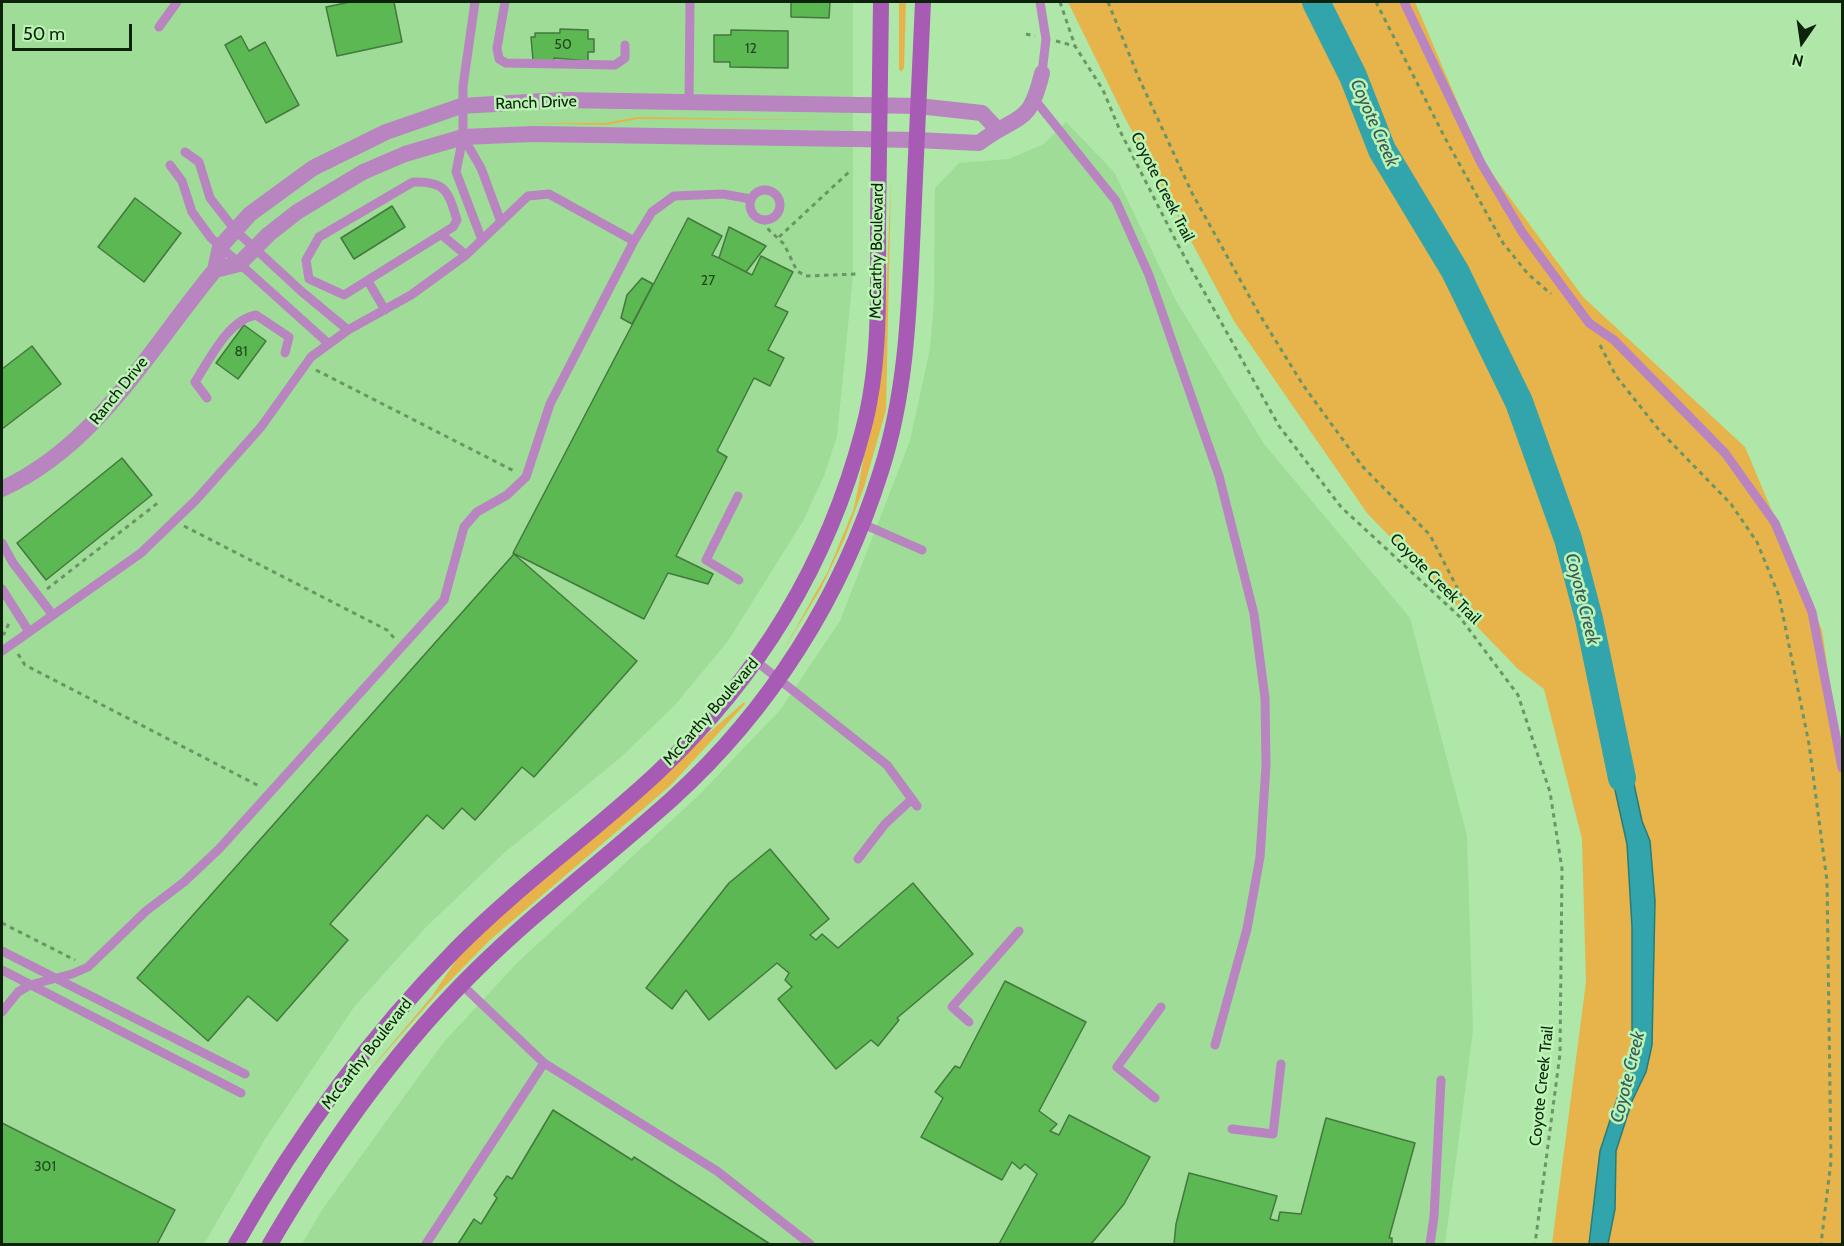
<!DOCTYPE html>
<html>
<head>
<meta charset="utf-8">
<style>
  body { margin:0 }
  #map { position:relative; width:1844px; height:1246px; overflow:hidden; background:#aee7a7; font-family:Cabin,sans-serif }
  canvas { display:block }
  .frame { position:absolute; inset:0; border:3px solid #0c220a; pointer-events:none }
  .north { position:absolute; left:1772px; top:12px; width:60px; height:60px; -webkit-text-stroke:4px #bbf4b4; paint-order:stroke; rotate:193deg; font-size:16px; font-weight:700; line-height:24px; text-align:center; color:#0c220a }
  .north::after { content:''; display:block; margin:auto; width:21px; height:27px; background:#0c220a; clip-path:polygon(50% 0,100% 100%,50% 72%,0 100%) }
  .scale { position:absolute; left:12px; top:24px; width:120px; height:27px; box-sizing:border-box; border:3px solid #0c220a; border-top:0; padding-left:8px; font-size:18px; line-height:21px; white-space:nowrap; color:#0c220a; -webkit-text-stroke:4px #bbf4b4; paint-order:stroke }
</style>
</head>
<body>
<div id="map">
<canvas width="1844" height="1246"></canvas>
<div class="frame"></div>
<div class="north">N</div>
<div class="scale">50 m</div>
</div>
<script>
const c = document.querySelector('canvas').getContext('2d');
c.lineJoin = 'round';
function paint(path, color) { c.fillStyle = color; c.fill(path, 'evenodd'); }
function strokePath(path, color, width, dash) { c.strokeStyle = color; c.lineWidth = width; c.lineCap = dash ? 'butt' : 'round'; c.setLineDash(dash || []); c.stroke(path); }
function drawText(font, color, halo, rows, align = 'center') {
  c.font = font + ' Cabin,sans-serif'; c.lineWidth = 5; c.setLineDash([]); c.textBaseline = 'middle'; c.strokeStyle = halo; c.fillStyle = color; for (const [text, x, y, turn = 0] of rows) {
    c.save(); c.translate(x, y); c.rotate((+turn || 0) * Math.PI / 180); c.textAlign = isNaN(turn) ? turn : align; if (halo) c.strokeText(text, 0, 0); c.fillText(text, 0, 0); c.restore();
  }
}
const built = new Path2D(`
  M2 2H853V275L837 436 824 476 803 521 728 641 675 705 620 758 504 853 425 928 354 1007 265 1139 204 1244H2Z
  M1066 122 1114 172 1176 301 1264 444 1410 618 1467 836 1473 1030 1445 1244H302L322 1210 443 1043 518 962 698 796 780 710 840 621 910 441 930 349 934 302 935 188 959 163 1009 159 1044 144Z`);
const green = new Path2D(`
  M899 2H906L904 68 901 72 899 69Z
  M1068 2H1415L1482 160 1583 297 1745 447 1822 630 1842 766V1244H1552L1586 982 1582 839 1544 689 1518 669 1367 513 1234 321 1125 118Z
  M637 117 834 120 638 119 606 125 524 123H605Z
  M891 179 886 410 864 487 844 540 821 588 783 651 828 571 853 511 858 489 879 372 886 300Z
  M744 702 745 704 671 785 490 940 436 995 358 1084 432 996 457 959 497 919Z`);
const water = new Path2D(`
  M1624 738 1642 821 1650 841 1655 901 1652 1045 1646 1072 1632 1101 1616 1151 1615 1209 1608 1244H1589L1600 1151 1632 1053V927L1627 844 1605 745Z`);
const river = new Path2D(`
  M1316 2 1353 76 1382 150 1455 271 1519 402 1568 539 1589 619 1622 778`);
const building = new Path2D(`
  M350 2H394L402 42 337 56 326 7Z
  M791 2H830L829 18 791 17Z
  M560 29 588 30V39H594V52H588V61L554 58 553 61 533 60 531 37H535V33H560Z
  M731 30 788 31V68L730 67V62H714V35H731Z
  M241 36 249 51 265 42 299 105 266 123 225 45Z
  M135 198 181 233 144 282 98 247Z
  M392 206 405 227 354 259 341 238Z
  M688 218 722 236 712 255 719 258 752 275 761 256 793 272 775 306 788 312 768 350 784 358 770 386 754 378 717 451 727 457 676 556 713 574 708 584 668 573 644 619 513 553Z
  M729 227 766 246 746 272 719 258Z
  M642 278 653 284 632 324 621 318 627 295Z
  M244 325 266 341 238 379 216 363Z
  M32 346 61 384 2 429V369Z
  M122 458 152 495 46 580 17 543Z
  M514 554 637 661 534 777 522 767 475 820 462 808 443 829 427 815 330 924 348 940 277 1021 248 996 208 1041 137 978Z
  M770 849 829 919 810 935 816 940 822 934 838 948 913 883 973 954 897 1018 899 1020 878 1046 871 1040 836 1069 778 999 792 987 785 980 789 973 777 963 709 1020 686 990 672 1009 646 988 729 883Z
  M1005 981 1086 1022 1039 1111 1057 1124 1050 1131 1059 1135 1069 1115 1150 1157 1124 1204 1091 1244H999L1037 1174 1025 1164 1020 1169 1012 1162 1002 1180 921 1137 943 1098 935 1092 955 1066 960 1068Z
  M553 1110 632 1160 634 1157 770 1244H458L474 1219 481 1224 497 1198 494 1195 507 1176 512 1179Z
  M1326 1118 1415 1143 1389 1238H1392V1244H1174L1176 1224 1189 1173 1277 1196 1270 1219 1278 1221 1280 1212 1301 1214Z
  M2 1123 175 1210 157 1244H2Z`);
const path = new Path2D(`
  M1060 2 1075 46 1103 90 1121 133 1178 245 1279 426 1341 507 1459 616 1518 695 1550 792 1562 869 1560 1054 1535 1244
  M1108 2 1138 76 1192 193 1258 312 1303 385 1362 466 1430 535 1466 605 1459 616
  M1376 2 1445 138 1503 243 1528 274 1551 294
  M1026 34 1035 36
  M1056 41 1075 46
  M764 220 769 230 784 244 797 271 806 276 856 274
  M779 237 850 171
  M1600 345 1616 376 1659 430 1731 504 1757 542 1779 596 1809 744 1827 881 1831 1161 1821 1244
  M316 370 516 472
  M184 526 387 630 395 639
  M47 589 159 502
  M2 633 4 634 10 621
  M18 654 25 665 261 787
  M2 923 75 960`);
const service = new Path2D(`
  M475 2 463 86V137L456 172 482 240
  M505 2 497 48 499 59 506 63 615 65 625 58V45
  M1040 2 1046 39 1042 73
  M1404 2 1481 163 1522 232 1589 323 1614 340 1725 453 1775 523 1812 612 1842 768
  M159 27 177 2
  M1035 100 1116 201 1149 275 1219 476 1254 614 1265 698 1266 766 1260 857 1247 929 1215 1045
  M689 103 690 2
  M463 137 481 168 501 222
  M185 152 199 162 210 198 235 230 301 291 348 330
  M170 165 182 181 192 212 211 238 329 344
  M413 182C446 181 448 191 457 220L453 227 344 295 309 279 306 260 319 237Z
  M750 205a15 15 0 1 1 30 0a15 15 0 1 1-30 0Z
  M443 236 466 255
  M368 281 385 310
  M207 398 195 382C210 359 228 320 256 315L289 337 285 353
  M738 496 706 560 739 580
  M863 524 922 550
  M2 543 13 563 52 614
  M2 589 28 630
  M2 651 141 553 196 500 261 427 311 357 348 330 411 295 466 255 528 196 549 194 634 241
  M757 662 887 765 917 806
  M858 859 885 824 912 799
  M2 951 245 1074
  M2 970 241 1093
  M462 985 544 1063 717 1171 810 1244
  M2 1012 18 992 30 985 72 974 88 967 146 911 184 882 219 849 444 600 464 527 477 512 507 495 526 477 550 404 634 241 652 212 674 196 723 194 751 199
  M969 1022 952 1007 1019 931
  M1155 1098 1117 1067 1161 1007
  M1232 1129 1273 1134 1281 1064
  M426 1244 544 1063
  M1430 1244 1434 1217 1441 1080`);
const minor = new Path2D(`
  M918 106 982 113 997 129
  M916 140 979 143C1018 113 1029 128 1042 73`);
const tertiary = new Path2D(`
  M215 270 239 264 269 234 297 212 363 172 405 154 463 137 533 134 916 140
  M2 489C99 444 149 349 215 270L220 247 250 214 313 168 386 132 461 106 562 100 918 106`);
const secondary = new Path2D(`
  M236 1244C296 1138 370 1036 456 949 519 885 592 834 657 773 758 678 828 564 863 430 881 364 878 291 878 223 879 149 880 75 881 2
  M270 1244C328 1145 395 1049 478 968 540 907 609 856 673 798 770 710 842 596 881 471 907 391 909 307 913 223 916 149 920 75 923 2`);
const numberNames = [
  ["50",563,45],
  ["12",751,49],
  ["27",708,281],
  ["81",241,352],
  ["301",45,1167]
];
const streetNames = [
  ["Ranch Drive",536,103,-2],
  ["Coyote Creek Trail",1162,187,63],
  ["McCarthy Boulevard",877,251,-89],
  ["Ranch Drive",119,391,-51],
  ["Coyote Creek Trail",1435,579,45],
  ["McCarthy Boulevard",711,712,-49],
  ["McCarthy Boulevard",367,1054,-52],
  ["Coyote Creek Trail",1542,1086,-84]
];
const waterNames = [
  ["Coyote Creek",1374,123,66],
  ["Coyote Creek",1582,599,76],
  ["Coyote Creek",1628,1077,-76]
];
paint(built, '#9edc97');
paint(green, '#e7b34b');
paint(water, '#31a4ac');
strokePath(water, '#267d7b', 1.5);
strokePath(river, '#31a4ac', 28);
paint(building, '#5bb852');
strokePath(building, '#44783e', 1.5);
strokePath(path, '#6b9566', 3, [4.5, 4.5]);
strokePath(service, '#b885c0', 9);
strokePath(minor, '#b885c0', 16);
strokePath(tertiary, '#b885c0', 16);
strokePath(secondary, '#a75bb4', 16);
drawText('14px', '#20481c', null, numberNames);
drawText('16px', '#0c220a', '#bbf4b4', streetNames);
drawText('italic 18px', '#38595c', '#bbf4b4', waterNames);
</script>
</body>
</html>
